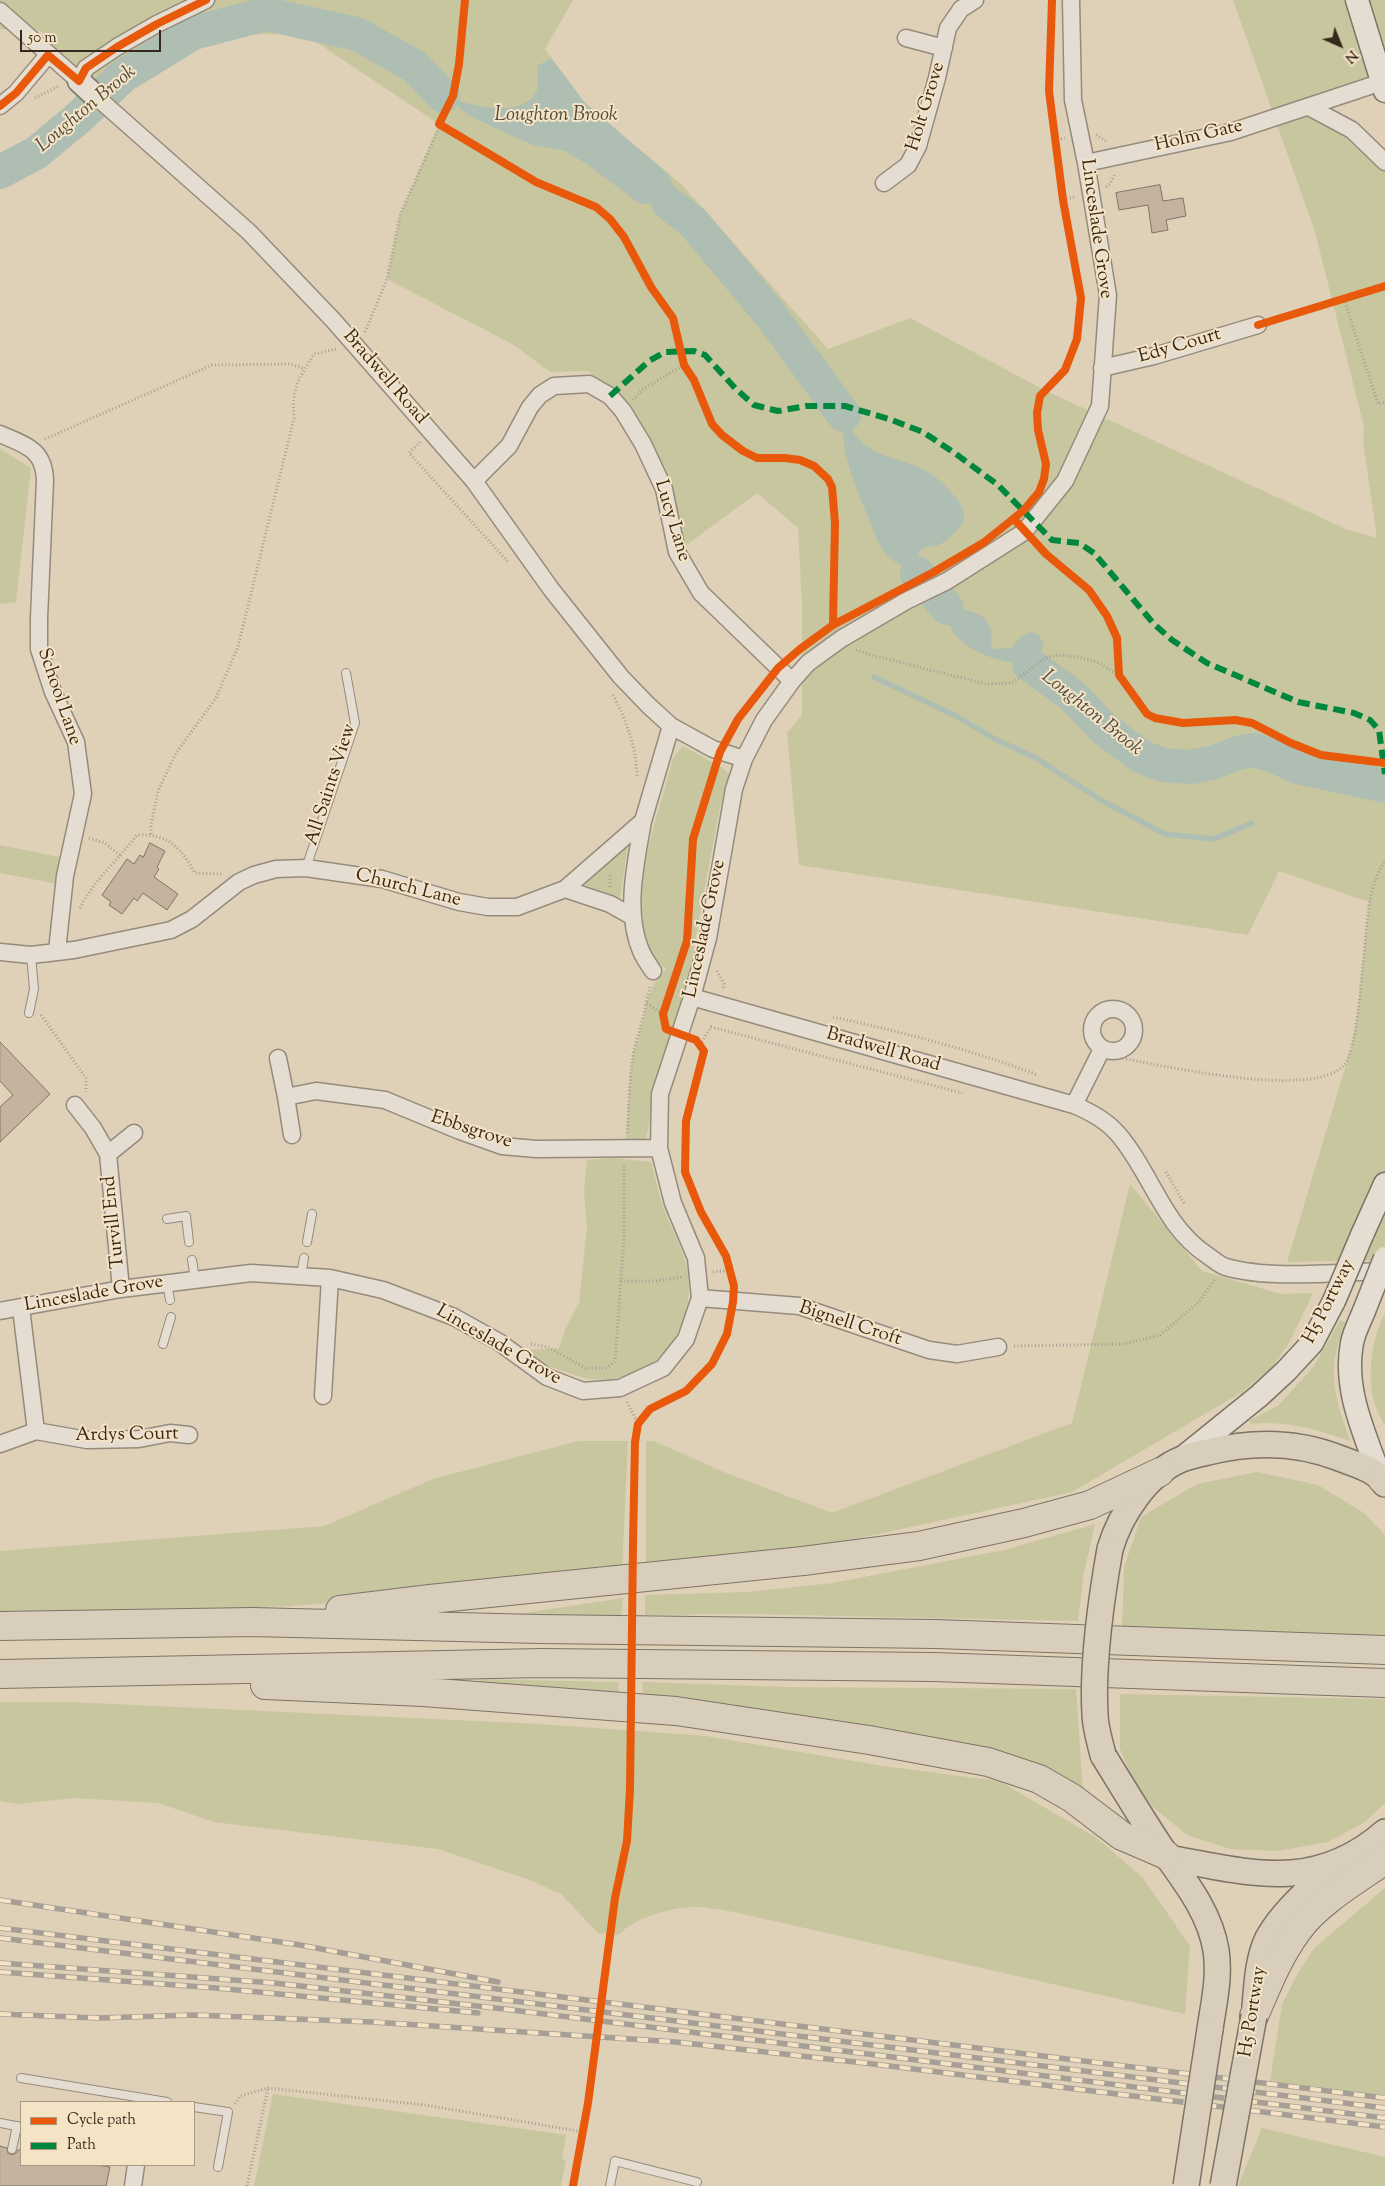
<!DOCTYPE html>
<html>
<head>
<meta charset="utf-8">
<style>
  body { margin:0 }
  #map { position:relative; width:1385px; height:2186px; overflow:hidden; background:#dfd0b8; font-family:"Sorts Mill Goudy",serif }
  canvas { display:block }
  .legend { position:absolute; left:20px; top:2101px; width:175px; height:65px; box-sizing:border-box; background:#f5e3c6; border:1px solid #a99882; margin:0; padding:6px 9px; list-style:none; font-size:15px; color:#36281b }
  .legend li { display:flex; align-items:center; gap:10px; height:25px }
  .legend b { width:25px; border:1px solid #a99882 }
  .north { position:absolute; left:1315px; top:20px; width:50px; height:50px; -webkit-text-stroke:4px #f5e3c6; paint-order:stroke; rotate:136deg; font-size:14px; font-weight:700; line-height:20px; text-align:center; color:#36281b }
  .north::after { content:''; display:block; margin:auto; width:18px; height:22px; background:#36281b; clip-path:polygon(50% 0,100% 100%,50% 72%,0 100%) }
  .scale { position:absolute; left:20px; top:30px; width:141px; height:22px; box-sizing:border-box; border:2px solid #36281b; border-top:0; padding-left:6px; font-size:15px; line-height:18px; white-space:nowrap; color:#36281b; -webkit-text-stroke:4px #f5e3c6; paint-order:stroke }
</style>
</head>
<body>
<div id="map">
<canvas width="1385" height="2186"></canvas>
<ul class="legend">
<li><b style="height:6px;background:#e8590c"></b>Cycle path</li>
<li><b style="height:6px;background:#00873e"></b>Path</li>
</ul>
<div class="north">N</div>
<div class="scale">50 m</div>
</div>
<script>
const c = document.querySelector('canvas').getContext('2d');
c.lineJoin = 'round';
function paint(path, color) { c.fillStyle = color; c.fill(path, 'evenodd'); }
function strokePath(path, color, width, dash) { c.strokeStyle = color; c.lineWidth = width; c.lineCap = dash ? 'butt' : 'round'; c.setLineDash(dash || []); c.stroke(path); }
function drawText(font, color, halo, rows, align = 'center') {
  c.font = font + ' "Sorts Mill Goudy",serif'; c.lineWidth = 4; c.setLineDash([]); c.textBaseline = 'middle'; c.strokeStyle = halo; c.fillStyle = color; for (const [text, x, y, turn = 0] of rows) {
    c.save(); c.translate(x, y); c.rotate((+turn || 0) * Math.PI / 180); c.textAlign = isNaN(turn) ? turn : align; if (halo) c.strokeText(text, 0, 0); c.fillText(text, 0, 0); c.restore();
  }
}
const green = new Path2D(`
  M0 0H573L545 49 585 103 681 184 828 349 910 318 1044 390 1346 529 1377 538 1363 442 1364 427 1315 232 1233 0H1385V91L1382 82 1310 106 1385 162V1260L1287 1262 1351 1048 1357 1018 1369 902 1279 871 1248 935 799 865 787 733 802 715V605L798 528 757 493 677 552 664 489 608 390 589 371 550 372 514 345 387 279 400 215 439 124 304 34 200 35 107 108 41 31 0 29Z
  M0 449 31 468 16 602 0 604Z
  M683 746 723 768 729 774 719 812 688 979 657 1078 646 1140 626 1141 630 1077 633 1053 644 1017 646 1003 654 984 666 969C661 964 654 959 650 952 622 903 661 810 673 758Z
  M628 843 620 899 581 883Z
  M0 845 64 858 58 884 0 873Z
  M613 1158 651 1162C655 1176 658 1192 663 1206 672 1233 689 1256 689 1285 689 1340 649 1384 593 1379 584 1379 575 1375 567 1372 547 1366 540 1364 523 1350L559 1348 566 1327 579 1303 587 1227 584 1192 587 1160Z
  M1130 1184 1202 1271 1281 1294 1313 1293 1289 1343 1273 1366 1244 1391 1072 1492 823 1546 657 1563 646 1562V1441H654L726 1473 832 1513 1072 1423Z
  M1385 1313V1426C1382 1420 1377 1412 1375 1405 1366 1379 1372 1337 1385 1313Z
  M1340 1320 1345 1322C1340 1338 1334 1354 1334 1372 1333 1395 1343 1420 1350 1441 1318 1430 1286 1420 1251 1424L1249 1421 1279 1405 1314 1366Z
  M578 1441H628L622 1572 435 1595 293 1606 0 1615V1551L324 1526 433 1479Z
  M1257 1472 1318 1485 1364 1513 1385 1535V1635L1122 1629 1124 1567 1141 1517 1197 1484Z
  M1095 1524 1084 1572 1078 1621 745 1614 645 1615V1595L747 1592 833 1583 1004 1550Z
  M623 1598 621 1616 498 1617Z
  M478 1679 618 1682 619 1698 477 1689Z
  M642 1682 787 1687 1076 1689 1083 1790 644 1700Z
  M1120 1694 1385 1699V1803L1365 1822 1328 1842 1278 1851 1230 1849 1187 1835 1152 1806 1133 1779 1120 1749Z
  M0 1702H71L540 1724 706 1736 883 1766 999 1781 1097 1838 1143 1878 1190 1946 1185 2014 734 1912C720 1910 704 1906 691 1907 666 1909 635 1918 618 1935L598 1933 561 1894 530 1880 438 1849 214 1822 158 1803 74 1798 18 1804 0 1801Z
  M1385 1888V2096L1270 2081 1282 2004 1298 1973 1314 1948Z
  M273 2094 566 2135 562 2159 566 2160 561 2186H254Z
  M1262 2128 1385 2157V2186H1238Z`);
const water = new Path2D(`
  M551 58 585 103 668 174 675 189 668 203 640 204 585 163 565 151 533 145 510 135 470 116 443 96C468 104 522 122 537 90 539 84 537 73 537 66Z
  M844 415C850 428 859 443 873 450 905 466 924 461 950 491 959 501 965 508 964 521 958 529 952 537 944 542 930 552 925 538 916 559L921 568 917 573C908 568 894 563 887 555 878 545 875 534 870 522 856 486 839 454 844 415Z
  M947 608C973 610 996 613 991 646L994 649 1011 648 1021 637 1029 632 1038 634 1044 644 1038 656 1029 664C998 664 943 646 947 608Z`);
const stream = new Path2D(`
  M874 677 956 716 997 740 1036 758 1099 799 1165 834 1214 839 1252 823`);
const river = new Path2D(`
  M0 172 36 153 76 120 123 76 193 33 266 14 357 34 414 66 443 96
  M668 203 693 222 769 313 844 415
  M917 573 947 608
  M1029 664 1073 696 1104 729 1142 757 1163 765 1191 767 1215 762 1238 753 1254 750 1274 756 1297 767 1385 786`);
const building = new Path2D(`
  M1160 185 1163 201 1183 198 1186 216 1166 220 1168 230 1152 233 1148 205 1119 210 1116 193Z
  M150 843 165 851 157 867 159 869 154 877 178 894 167 910 143 893 137 901 134 898 122 914 109 905 111 902 102 895 127 859 134 864 140 855 143 857Z
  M0 1042 50 1094 0 1142V1107L13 1095 0 1081Z
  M0 2146 7 2148 8 2153 11 2155 16 2153 18 2150H21V2165H97L110 2167 106 2186H0Z`);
const path = new Path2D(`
  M35 98 59 86
  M439 124 536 182 596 207 610 219 624 237 651 287 673 318 684 365 694 380 712 424 722 435 743 451 757 458H785L800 460 814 466 828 479 832 487 835 523 834 623
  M1096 135 1108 142
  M1054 140 1065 138
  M1106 187 1110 184 1115 174
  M1063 200 1074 197
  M1344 299 1378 404 1385 402
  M365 332 387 279 400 215 453 96 459 64 465 0
  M633 400 643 389 684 365
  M45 439 212 365 290 364 305 369
  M420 442 409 453 509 563
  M1035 543 1089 590 1107 616 1117 638 1119 675 1147 714 1155 718 1183 723 1235 720 1252 723 1291 743 1321 755 1385 763
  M856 650 871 655 986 684 1012 683 1047 657 1058 655 1079 657 1097 662 1119 675
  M613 695C627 722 636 746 637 776
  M151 834V824L158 791 176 753 216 698 238 647 294 418C291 388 299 379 314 354L336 349
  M89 838 105 843 121 856
  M610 887V873
  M80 908C94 880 118 860 137 835 168 833 181 848 195 873L222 874
  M717 971 724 984 723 988
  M650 987 646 1003 663 1014
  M41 1015 86 1078V1092
  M833 1017C903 1032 971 1050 1038 1075
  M700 1045 711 1027 962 1093
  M1116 1057C1159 1065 1317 1101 1345 1064 1357 1048 1361 978 1364 956 1367 924 1367 888 1385 861
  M627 1133C629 1107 629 1081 633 1055 636 1037 644 1021 646 1003
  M1166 1172 1185 1205
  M713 1272 730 1270
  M621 1281H656L682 1277
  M531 1344 548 1347 585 1368H607L615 1361 624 1238V1164
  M1014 1346 1124 1344 1160 1335 1199 1302 1215 1279
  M627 1402 638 1424
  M235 2104 240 2096 268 2088 425 2105 584 2132
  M247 2186 268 2088`);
const lane = new Path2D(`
  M306 868 355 723 346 673
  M29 1013 34 989 31 955
  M167 1219 186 1216 189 1242
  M307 1242 312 1214
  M192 1260 195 1279
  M301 1276 304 1258
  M167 1283 170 1300
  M163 1344 171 1317
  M21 2078 167 2102
  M194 2107 228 2112 218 2167
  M0 2123 21 2127
  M12 2149 17 2126
  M610 2186 615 2161 697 2182`);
const street = new Path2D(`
  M0 11 79 81 86 68 117 47 157 24 206 0
  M906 38 944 48
  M92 93 249 232 333 320 474 481 551 589 621 677 648 705 671 726 713 749 744 759
  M0 106 16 93 48 55
  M1309 107 1352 130 1385 162
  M1086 163 1231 132 1382 82
  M884 183 908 165 918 146 937 78 948 28 961 9 975 0
  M1102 368 1154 356 1258 325
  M0 434C25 445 44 449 45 480L39 618V649L53 692 76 742 83 794 65 876 57 951
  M474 481 509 446 530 407 540 395 554 386 589 384 610 396 623 411 643 444 664 489 677 552 701 593 792 681
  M643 821C636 862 624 911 641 951 644 958 649 965 653 971
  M565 889 610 904 633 917
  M0 952 31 955 74 950 171 930 192 919 239 882 254 875 276 869 306 868 382 879 459 902 488 907H517L565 889 643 821 671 726
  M692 997 1074 1105C1091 1112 1106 1120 1118 1134 1151 1172 1163 1226 1207 1255 1213 1259 1219 1265 1226 1267 1271 1280 1337 1272 1385 1271
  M1092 1030a21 21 0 1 1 42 0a21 21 0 1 1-42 0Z
  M278 1058 286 1097
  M75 1105 93 1128 108 1154 121 1289
  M1074 1105 1102 1049
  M292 1135 286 1097 316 1091 385 1100 460 1131 502 1146 536 1149 659 1148
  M108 1154 134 1133
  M700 1298 799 1306 929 1350 957 1354 998 1347
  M0 1311 121 1289 251 1273 330 1278 383 1290 454 1317 499 1342 547 1377 583 1391 620 1388 663 1368 686 1339 700 1298 696 1258 673 1203 659 1148 660 1094 692 997 708 938 734 789 744 759 764 720 792 681 808 663 841 639 906 601 947 581 1024 532 1065 481 1100 406 1108 295 1086 163 1073 100 1071 0
  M323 1396 330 1278
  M36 1431 87 1440 139 1439 170 1433 189 1435
  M0 1444 36 1431 21 1308
  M133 2186 136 2165`);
const secondary = new Path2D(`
  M1357 0 1385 91
  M79 81 92 93
  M1362 1235 1385 1184
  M1364 1311C1360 1321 1354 1332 1352 1343 1343 1390 1365 1434 1380 1477
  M1181 1459 1259 1396 1286 1371 1312 1343 1334 1301`);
const primary = new Path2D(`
  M1110 1549C1120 1515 1147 1473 1182 1459 1190 1456 1199 1454 1208 1452 1252 1441 1296 1441 1339 1458 1354 1464 1376 1469 1385 1484
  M1103 1755C1121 1784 1139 1814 1158 1843 1180 1876 1209 1908 1216 1950 1220 1977 1214 2002 1210 2029
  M1168 1858C1251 1873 1315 1893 1385 1832
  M1255 2006C1257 1984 1258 1958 1268 1938 1284 1909 1313 1887 1336 1864`);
const highway = new Path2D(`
  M1382 1479 1385 1481
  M340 1610 430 1599 803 1561 919 1546 1024 1523 1090 1505 1160 1472
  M0 1626 252 1622 539 1629 936 1634 1385 1650
  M0 1674 542 1663 934 1667 1385 1683
  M265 1685 423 1692 676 1711 869 1740 988 1762 1039 1779 1072 1798 1122 1836 1166 1855
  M1254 2016C1267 1986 1278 1957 1298 1930 1317 1903 1358 1879 1385 1860`);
const rail = new Path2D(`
  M0 1900 300 1945 498 1982
  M0 1928 1385 2098
  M0 1938 1385 2108
  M0 1963 274 1983 504 2009 1385 2118
  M0 1972 216 1988 478 2013
  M0 2014 98 2018 194 2015 372 2022 676 2042 873 2064 1385 2127`);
const secondaryBridge = new Path2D(`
  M1334 1301 1362 1235
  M1364 1311 1385 1258`);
const primaryBridge = new Path2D(`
  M1103 1755C1100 1742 1095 1727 1095 1714 1092 1662 1101 1600 1110 1549
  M1186 2186 1210 2029
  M1223 2186 1254 2016`);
const quiet = new Path2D(`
  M610 396 649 361 665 352 694 351 705 355 735 388 754 405 778 411 806 406H845L889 419 923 432 956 454 998 485 1052 540 1079 543 1094 553 1154 624 1172 640 1207 663 1298 702 1354 713 1370 720 1379 730 1385 774`);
const cycleway = new Path2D(`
  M465 0 459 64 453 96 439 124 536 182 596 207 610 219 624 237 651 287 673 318 684 365 694 380 712 424 722 435 743 451 757 458H785L800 460 814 466 828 479 832 487 835 523 833 625
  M0 106 16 93 48 55 79 81 86 68 117 47 157 24 206 0
  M1258 325 1385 286
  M1014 519 1046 554 1089 590 1107 616 1117 638 1119 675 1147 714 1155 718 1183 723 1235 720 1252 723 1291 743 1321 755 1385 763
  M573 2186 588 2103 615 1898 627 1841 630 1789 633 1544 635 1442 638 1424 650 1409 686 1391 712 1364 727 1334 733 1302 734 1286 726 1256 701 1212 685 1172 686 1121 704 1051 696 1040 666 1029 663 1014 687 941 693 839 720 752 738 719 778 668 800 649 833 625 932 573 983 543 1023 511 1039 492 1044 479 1046 464 1038 430 1037 413 1040 396 1065 370 1077 339 1081 298 1063 200 1049 91 1052 0`);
const streetNames = [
  ["Holt Grove",927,107,-73],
  ["Holm Gate",1199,137,-13],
  ["Linceslade Grove",1095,229,82],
  ["Edy Court",1180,347,-16],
  ["Bradwell Road",384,378,49],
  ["Lucy Lane",671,521,73],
  ["School Lane",58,697,71],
  ["All Saints View",332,785,-72],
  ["Church Lane",408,889,14],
  ["Linceslade Grove",706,929,-78],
  ["Bradwell Road",883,1051,16],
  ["Ebbsgrove",471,1131,18],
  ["Turvill End",115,1222,-96],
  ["Linceslade Grove",94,1295,-10],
  ["H5 Portway",1330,1302,-63],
  ["Bignell Croft",850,1325,18],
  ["Linceslade Grove",498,1346,30],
  ["Ardys Court",127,1436,-1],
  ["H5 Portway",1254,2012,-81]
];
const waterNames = [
  ["Loughton Brook",87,110,-40],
  ["Loughton Brook",556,117],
  ["Loughton Brook",1091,714,39]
];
paint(green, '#c8c69f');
paint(water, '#afbeb2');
strokePath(stream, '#afbeb2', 5.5);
strokePath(river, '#afbeb2', 34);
paint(building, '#c5b39f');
strokePath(building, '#7d7467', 1);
strokePath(lane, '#958b7c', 10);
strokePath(street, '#958b7c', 19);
strokePath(secondary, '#7d7467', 25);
strokePath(primary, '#7d7467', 28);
strokePath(highway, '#7d7467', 30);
strokePath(path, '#a69f95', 3, [1, 2.5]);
strokePath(lane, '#e5ddd1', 8);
strokePath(street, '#e5ddd1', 16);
strokePath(secondary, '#e5ddd1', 22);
strokePath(primary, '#d9cdbc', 25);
strokePath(highway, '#d9cdbc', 28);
strokePath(rail, '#a69f95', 5.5);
strokePath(rail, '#f5e3c6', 4, [11]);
strokePath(secondaryBridge, '#7d7467', 25, []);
strokePath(primaryBridge, '#7d7467', 28, []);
strokePath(secondaryBridge, '#e5ddd1', 22);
strokePath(primaryBridge, '#d9cdbc', 25);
strokePath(quiet, '#00873e', 6, [12, 6]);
strokePath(cycleway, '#e8590c', 8);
drawText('19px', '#36281b', '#f5e3c6', streetNames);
drawText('italic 20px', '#4f4c40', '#f5e3c6', waterNames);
</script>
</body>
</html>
